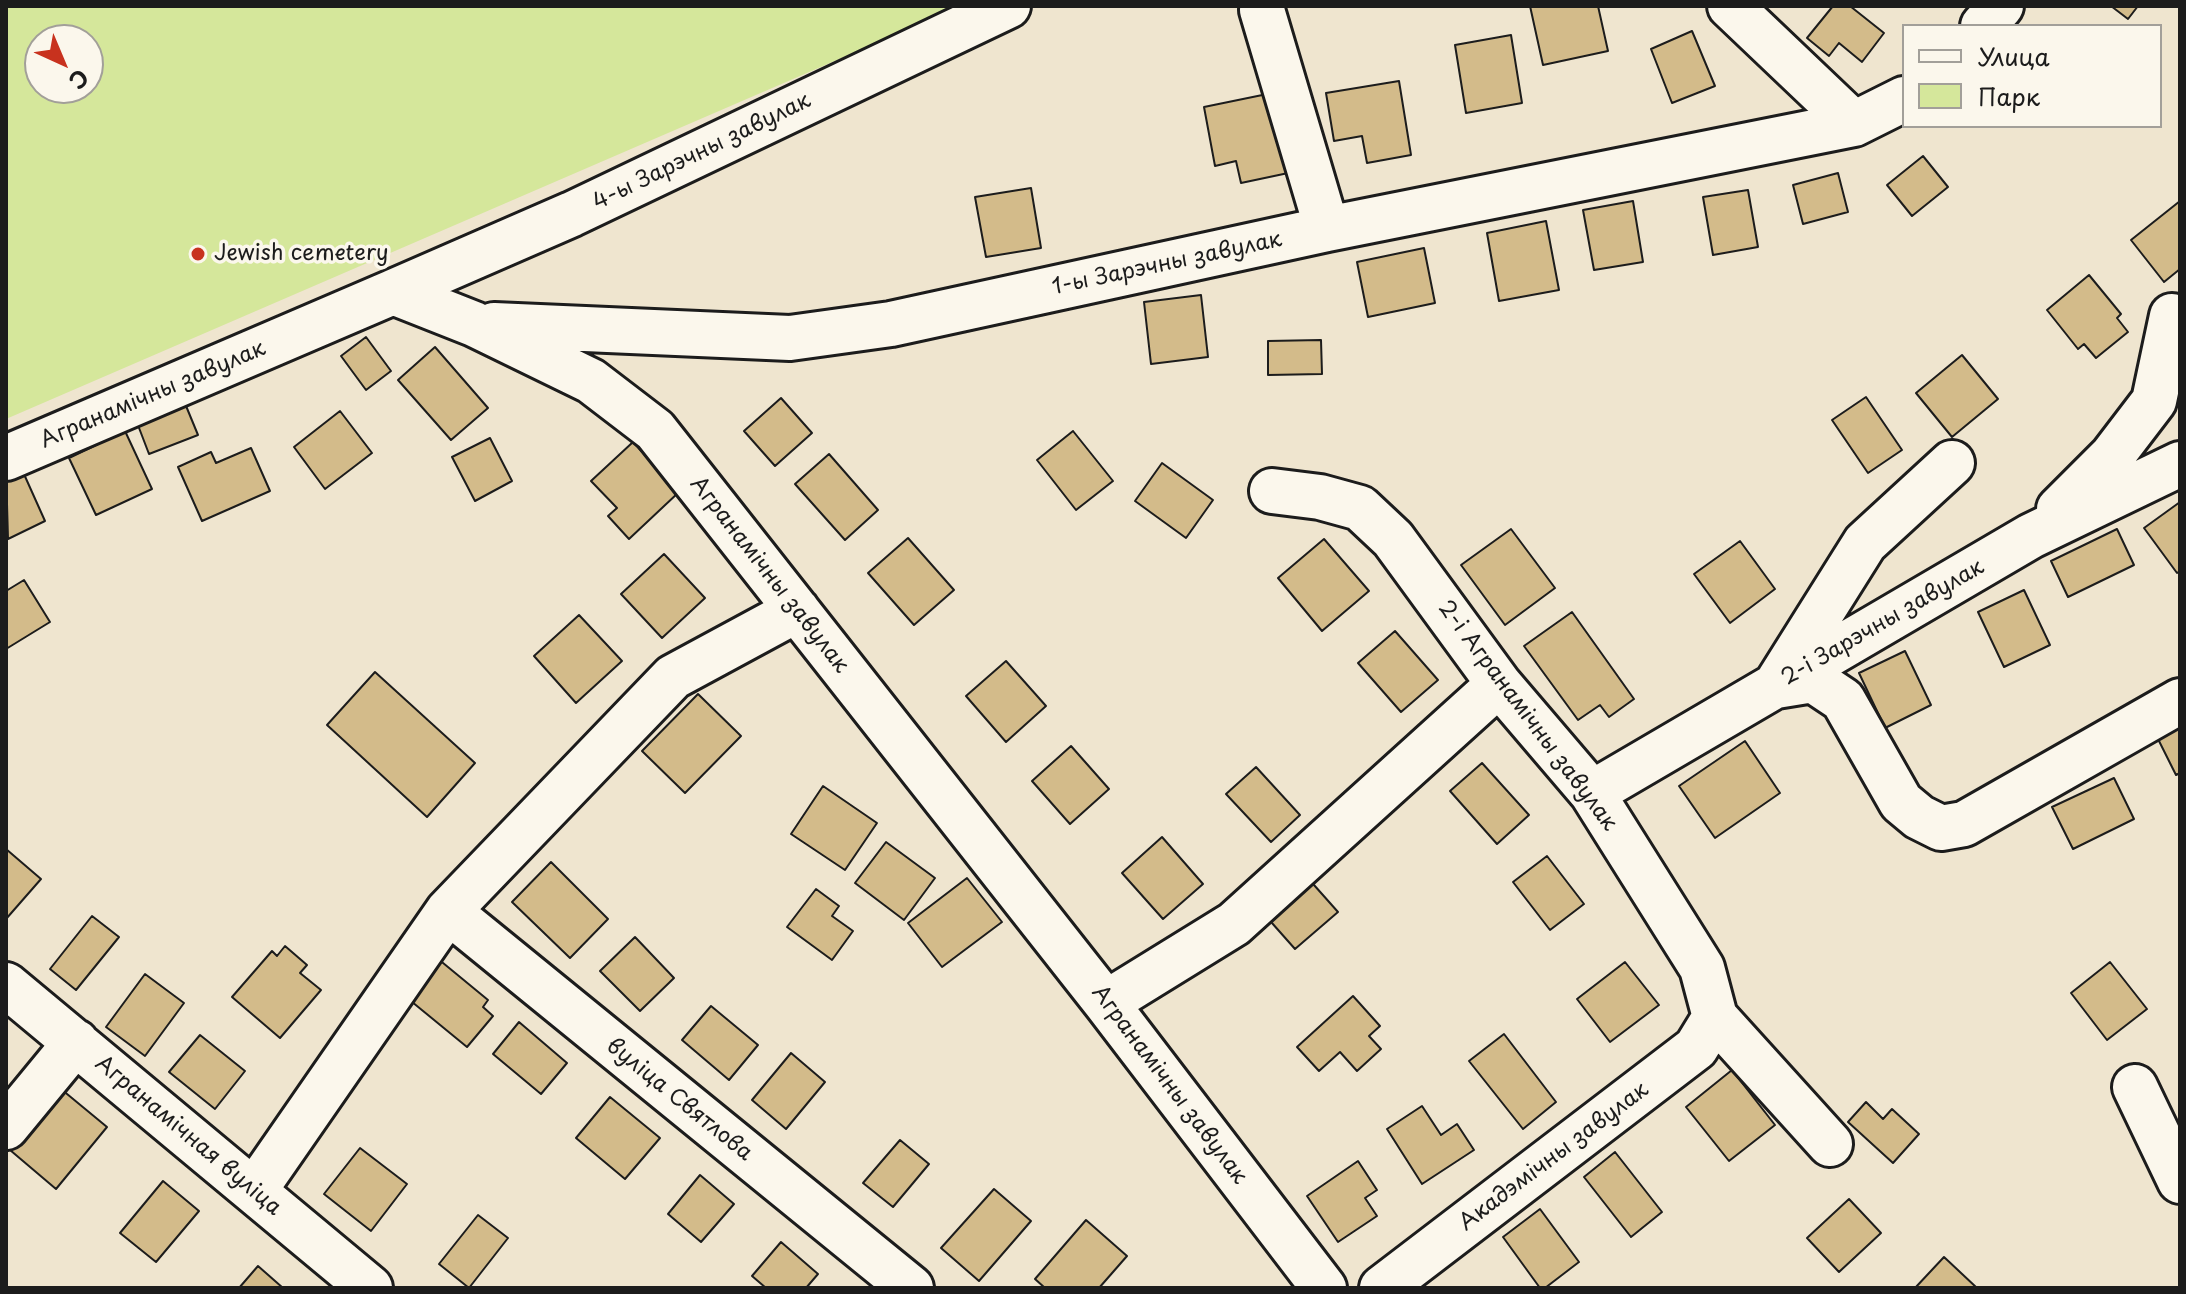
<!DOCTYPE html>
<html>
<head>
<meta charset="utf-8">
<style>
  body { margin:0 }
  #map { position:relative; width:2186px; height:1294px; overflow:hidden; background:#efe5cf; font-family:"Playpen Sans",sans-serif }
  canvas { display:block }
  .frame { position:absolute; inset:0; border:8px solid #1c1c1c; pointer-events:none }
  .legend { position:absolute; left:1902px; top:24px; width:260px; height:104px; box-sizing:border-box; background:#fbf7ec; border:2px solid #a29f99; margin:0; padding:10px 14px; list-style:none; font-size:24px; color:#1c1c1c }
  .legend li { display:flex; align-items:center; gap:16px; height:40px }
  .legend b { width:40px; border:2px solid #a29f99 }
  .north { position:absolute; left:24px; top:24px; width:80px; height:80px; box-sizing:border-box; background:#fbf7ec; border:2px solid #a29f99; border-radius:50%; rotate:136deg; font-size:22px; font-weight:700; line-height:32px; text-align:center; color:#1c1c1c }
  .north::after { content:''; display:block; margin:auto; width:28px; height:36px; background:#c8321e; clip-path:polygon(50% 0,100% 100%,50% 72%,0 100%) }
</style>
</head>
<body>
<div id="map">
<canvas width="2186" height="1294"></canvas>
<div class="frame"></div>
<ul class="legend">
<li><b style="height:10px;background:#fbf7ec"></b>Улица</li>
<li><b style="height:22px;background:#d5e79b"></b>Парк</li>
</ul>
<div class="north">С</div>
</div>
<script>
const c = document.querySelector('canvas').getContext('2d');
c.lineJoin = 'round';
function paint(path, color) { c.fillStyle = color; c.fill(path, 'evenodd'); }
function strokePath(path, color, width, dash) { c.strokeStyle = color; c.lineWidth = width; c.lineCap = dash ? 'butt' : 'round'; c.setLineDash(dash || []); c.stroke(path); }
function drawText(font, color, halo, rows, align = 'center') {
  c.font = font + ' "Playpen Sans",sans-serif'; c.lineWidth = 7; c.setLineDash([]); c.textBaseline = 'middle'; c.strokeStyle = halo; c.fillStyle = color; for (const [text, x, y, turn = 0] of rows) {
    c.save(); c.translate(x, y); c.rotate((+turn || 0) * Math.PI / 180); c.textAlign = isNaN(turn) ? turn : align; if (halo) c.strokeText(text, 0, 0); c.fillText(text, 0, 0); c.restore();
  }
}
const green = new Path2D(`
  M6 6H962L6 419ZM40 40H88V88H40Z`);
const building = new Path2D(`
  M1530 6H1598L1608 51 1543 65Z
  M1833 6H1850L1884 33 1862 62 1839 43 1829 56 1807 38Z
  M2111 6H2138L2128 19Z
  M1692 31 1715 86 1672 103 1651 49Z
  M1511 35 1522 103 1466 113 1455 45Z
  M1399 81 1411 155 1367 163 1362 136 1334 141 1326 93Z
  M1277 92 1293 172 1241 183 1236 161 1215 166 1204 107Z
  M1923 156 1948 187 1912 216 1887 185Z
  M1838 173 1848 212 1803 224 1793 185Z
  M1031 188 1041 248 986 257 975 197Z
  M1748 190 1758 247 1713 255 1703 197Z
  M1633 201 1643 262 1594 270 1583 210Z
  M2180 201V269L2164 282 2131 240Z
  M1546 221 1559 290 1499 301 1487 233Z
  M1424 248 1435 303 1368 317 1357 262Z
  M2089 275 2121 314 2117 318 2128 332 2096 358 2084 344 2078 349 2047 310Z
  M1201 295 1208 357 1151 364 1144 302Z
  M366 337 391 371 366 390 341 356Z
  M1321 340 1322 374 1268 375V341Z
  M435 347 488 408 451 440 398 380Z
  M1962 355 1998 399 1952 437 1916 393Z
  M1866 397 1902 450 1868 473 1832 420Z
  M781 398 812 433 775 466 744 431Z
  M184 401 198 435 149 454 136 420Z
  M340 411 372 453 325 489 294 447Z
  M125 431 152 489 96 515 69 458Z
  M1073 431 1113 481 1076 510 1037 460Z
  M490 438 512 481 475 501 452 457Z
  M633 442 679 492 629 539 608 516 617 508 591 481Z
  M251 448 270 491 202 521 178 467 211 452 216 463Z
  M829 454 878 510 845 540 795 484Z
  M19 463 45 521 8 539 6 469Z
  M1162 463 1213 500 1186 538 1135 501Z
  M2180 502V571L2177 573 2144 528Z
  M1511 529 1555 588 1505 625 1461 565Z
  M2117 529 2134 565 2068 597 2051 561Z
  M908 538 954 590 914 625 868 573Z
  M1324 539 1369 591 1322 631 1278 578Z
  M1740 541 1775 589 1730 623 1694 574Z
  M664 554 705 598 662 638 621 594Z
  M24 580 50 622 6 649V591Z
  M2024 590 2050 645 2004 667 1978 612Z
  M1572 612 1634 699 1609 717 1600 705 1578 720 1524 646Z
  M579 615 622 661 576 703 534 656Z
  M1395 631 1438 680 1401 712 1358 663Z
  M1905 651 1931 705 1885 728 1859 673Z
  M1006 661 1046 706 1006 742 966 696Z
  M375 672 475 763 427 817 327 725Z
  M698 694 741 736 685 793 642 751Z
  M2180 721V773L2176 775 2155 733Z
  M1745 741 1780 793 1715 838 1679 786Z
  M1071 746 1109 789 1070 824 1032 781Z
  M1482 763 1529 815 1497 844 1450 791Z
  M1256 767 1300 815 1271 842 1226 794Z
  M2114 778 2134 819 2073 849 2052 807Z
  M823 786 877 823 845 870 791 834Z
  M1162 837 1203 884 1163 919 1122 873Z
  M886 842 935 878 904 920 855 883Z
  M6 849 41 879 6 919Z
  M1547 856 1584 904 1550 930 1513 882Z
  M551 862 608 919 570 958 512 902Z
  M1306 876 1338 912 1295 949 1264 914Z
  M967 878 1002 922 942 967 908 923Z
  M816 889 839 906 832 916 853 931 832 960 787 927Z
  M92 916 119 937 76 990 50 969Z
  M635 937 674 978 640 1011 600 971Z
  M285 946 307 965 300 973 321 990 280 1038 232 997 272 951 277 956Z
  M437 958 488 1000 483 1007 493 1016 467 1047 406 997Z
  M1625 962 1659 1005 1610 1042 1577 999Z
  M2110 962 2147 1009 2107 1040 2071 993Z
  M145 974 184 1003 145 1056 106 1027Z
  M1353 996 1380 1026 1369 1036 1381 1049 1357 1071 1340 1052 1319 1071 1297 1047Z
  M711 1006 758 1045 729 1080 682 1040Z
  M519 1022 567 1063 541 1094 493 1054Z
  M1504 1034 1556 1102 1523 1129 1469 1061Z
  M200 1035 245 1071 215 1109 169 1072Z
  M791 1053 825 1082 786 1129 752 1100Z
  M1732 1070 1775 1125 1729 1161 1686 1107Z
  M61 1089 107 1127 56 1189 10 1150Z
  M610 1097 660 1138 625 1179 576 1138Z
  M1866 1102 1883 1119 1892 1109 1919 1134 1893 1163 1848 1122Z
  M1422 1106 1441 1135 1457 1124 1474 1150 1422 1184 1387 1129Z
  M900 1140 929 1164 893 1207 863 1183Z
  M360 1148 407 1184 371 1231 324 1194Z
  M1615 1152 1662 1212 1631 1237 1584 1177Z
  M1358 1161 1377 1190 1365 1198 1377 1216 1338 1242 1307 1196Z
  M700 1175 734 1204 701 1242 668 1214Z
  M163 1181 199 1211 156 1262 120 1233Z
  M994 1189 1031 1221 979 1281 941 1248Z
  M1849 1199 1881 1233 1839 1272 1807 1238Z
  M1540 1209 1579 1262 1545 1288H1540L1503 1237Z
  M478 1215 508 1238 469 1288 439 1264Z
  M1086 1220 1127 1256 1099 1288H1045L1035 1279Z
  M781 1242 818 1274 806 1288H766L752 1276Z
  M1944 1257 1977 1288H1915Z
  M258 1266 283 1288H239Z`);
const minor = new Path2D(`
  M1730 6 1854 124
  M1262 10 1327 229
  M1983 26 2001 6
  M393 292 572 214 1008 6
  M494 325 790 338 891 324 1327 229 1854 124 1904 99
  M6 458 393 292 474 324 591 381 655 430 1106 1003 1324 1288
  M1272 491 1320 497 1360 508 1393 539 1499 684 1592 793 1702 968 1715 1017 1830 1144
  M2059 509 2112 456 2154 401 2172 316
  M1779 680 1865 543 1952 463
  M1776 686 1813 680 1843 700 1901 802 1919 817 1941 828 1964 824 2180 701
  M1592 793 2031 536 2180 464
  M448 911 911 1288
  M6 985 370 1288
  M1106 1003 1234 924 1499 684
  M2135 1087 2180 1181
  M6 1127 76 1042
  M254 1191 448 911 673 677 797 610
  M1382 1288 1696 1048 1715 1017`);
const markers = [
  [198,254,8,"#c8321e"]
];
const streetNames = [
  ["4-ы Зарэчны завулак",702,152,-26],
  ["1-ы Зарэчны завулак",1167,264,-12],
  ["Агранамічны завулак",153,395,-23],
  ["Агранамічны завулак",769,575,52],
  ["2-і Зарэчны завулак",1883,623,-30],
  ["2-і Агранамічны завулак",1527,716,53],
  ["Агранамічны завулак",1169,1085,53],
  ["вуліца Святлова",679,1100,39],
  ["Агранамічная вуліца",188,1136,40],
  ["Акадэмічны завулак",1554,1157,-37]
];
const poiNames = [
  ["Jewish cemetery",214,254]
];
paint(green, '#d5e79b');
paint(building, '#d3bb8a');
strokePath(building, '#1c1c1c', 2);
strokePath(minor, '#1c1c1c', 50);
strokePath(minor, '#fbf7ec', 44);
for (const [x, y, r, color] of markers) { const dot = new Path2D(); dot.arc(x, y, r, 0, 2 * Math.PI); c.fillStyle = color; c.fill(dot); strokePath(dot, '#fbf7ec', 3); }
drawText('22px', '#1c1c1c', '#fbf7ec', streetNames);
drawText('22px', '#1c1c1c', '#fbf7ec', poiNames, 'left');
</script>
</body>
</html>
